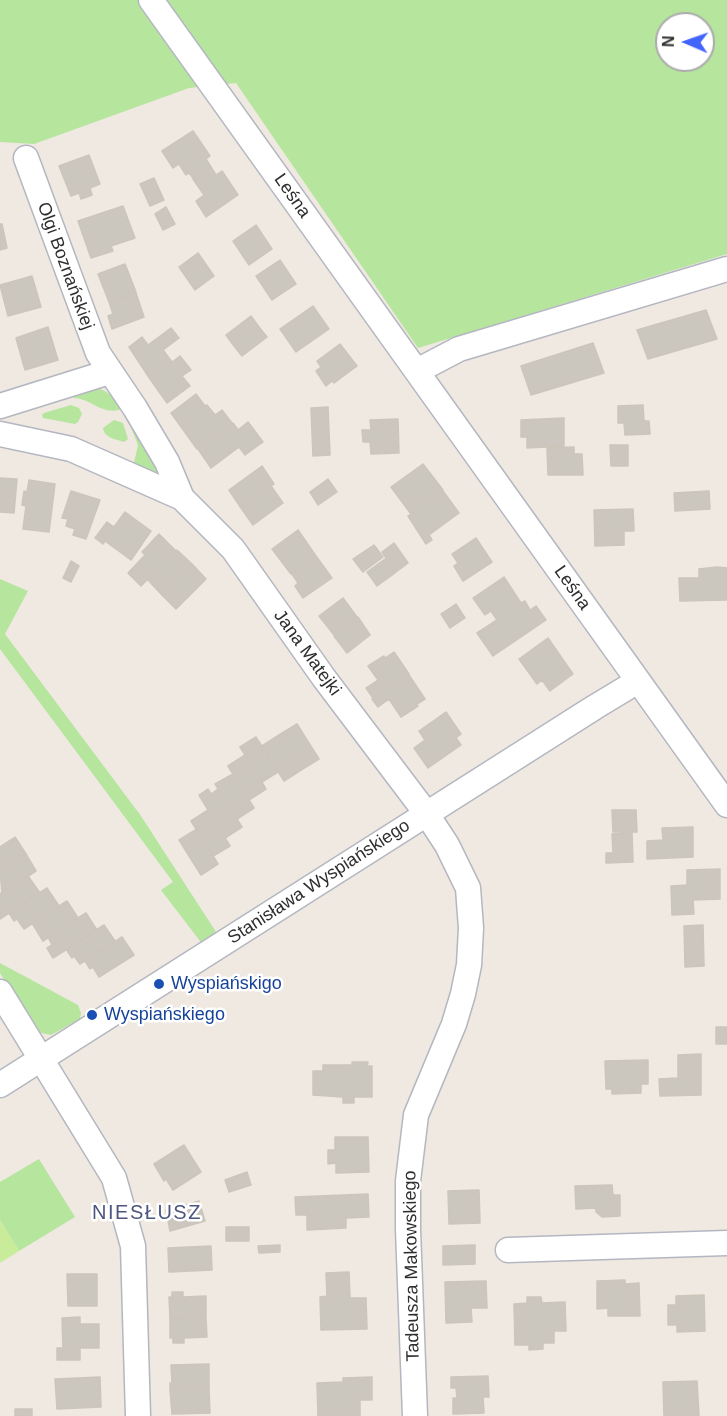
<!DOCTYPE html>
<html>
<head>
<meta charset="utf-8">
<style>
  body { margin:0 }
  #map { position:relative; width:727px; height:1416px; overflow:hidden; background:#efe9e1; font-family:Arial,sans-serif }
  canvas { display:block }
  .north { position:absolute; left:655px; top:12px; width:60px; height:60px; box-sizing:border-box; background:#fff; border:2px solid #ababab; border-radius:50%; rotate:272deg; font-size:16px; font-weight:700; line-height:24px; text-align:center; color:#2e2e2e }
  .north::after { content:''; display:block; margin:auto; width:21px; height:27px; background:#4264fb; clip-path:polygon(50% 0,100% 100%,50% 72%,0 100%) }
</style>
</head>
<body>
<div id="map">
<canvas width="727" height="1416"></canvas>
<div class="north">N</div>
</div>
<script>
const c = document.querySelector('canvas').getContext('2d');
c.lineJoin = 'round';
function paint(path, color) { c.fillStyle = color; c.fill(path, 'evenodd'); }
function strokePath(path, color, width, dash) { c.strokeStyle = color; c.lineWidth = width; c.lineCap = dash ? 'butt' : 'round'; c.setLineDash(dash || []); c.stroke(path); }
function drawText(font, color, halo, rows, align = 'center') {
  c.font = font + ' Arial,sans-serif'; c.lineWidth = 5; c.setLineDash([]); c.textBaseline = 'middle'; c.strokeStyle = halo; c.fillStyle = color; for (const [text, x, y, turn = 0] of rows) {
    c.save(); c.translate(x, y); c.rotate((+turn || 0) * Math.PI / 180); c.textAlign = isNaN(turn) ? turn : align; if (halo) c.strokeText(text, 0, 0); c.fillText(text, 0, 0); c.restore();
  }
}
const green = new Path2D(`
  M0 0H727V254L418 348 236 83 189 88 34 144 0 142ZM667 24H703V60H667Z
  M95 388C109 390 115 399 123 409 101 416 93 399 74 398L72 393Z
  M71 405 79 408 82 414 78 422 75 424 43 418 42 415 44 413Z
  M114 420 123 423 128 439 124 442C116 439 104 438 103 428Z
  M131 420 162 473 155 474 134 463 138 445 130 425Z
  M0 579 28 591 5 634 141 816 218 935 203 945 161 890 173 882 0 649Z
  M0 963 78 1005 81 1013 80 1019 51 1035 37 1032 0 973Z
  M39 1159 75 1217 19 1251 0 1220V1182Z`);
const pitch = new Path2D(`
  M0 1220 19 1251 0 1263Z`);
const building = new Path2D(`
  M193 131 210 156 206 159 211 167 193 178 189 173 186 175 179 164 173 168 162 151Z
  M89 155 100 184 90 188 92 195 81 199 79 193 71 196 59 166Z
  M211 167 216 175 222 171 238 195 206 217 196 201 204 195 193 179Z
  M154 178 164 200 150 206 140 184Z
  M123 206 135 238 111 246 113 251 91 258 78 221Z
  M166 207 175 224 163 230 155 214Z
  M0 224H2L7 248 0 250Z
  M256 225 272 249 249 265 233 241Z
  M198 253 214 276 195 290 179 267Z
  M280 260 296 284 272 300 256 276Z
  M125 264 136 292 109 302 98 274Z
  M32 276 41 307 8 316 0 285Z
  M136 293 144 317 112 329 108 316 113 314 109 302Z
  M313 306 329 329 296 352 280 329Z
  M706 310 717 339 648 359 637 330Z
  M251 316 259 327 234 346 226 335Z
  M48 327 58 360 25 370 16 338Z
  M259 327 267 337 242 356 234 346Z
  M171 328 179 338 163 350 172 362 150 379 129 347 142 337 148 345Z
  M593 343 604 373 531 395 521 366Z
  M340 344 357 366 334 383 332 381 326 386 316 371 321 367 317 361Z
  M180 356 191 370 182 376 190 386 167 403 150 379Z
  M196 394 205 406 207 405 215 415 222 410 232 423 197 449 171 413Z
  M643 405 644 421H649L650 434 625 435 624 423H618V406Z
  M328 407 330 455 313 456 311 408Z
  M564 418V446L527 448V437H521V420Z
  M398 419 399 453 371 454 370 442H363L362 430H371L370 420Z
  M248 422 263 442 245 455 239 447 211 468 198 449 233 423 238 430Z
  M610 445H628V466H611Z
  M574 447V454H582L583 475H548L547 448Z
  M423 464 443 490 411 514 391 487Z
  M262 466 274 484 241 508 229 490Z
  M0 478 17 479 14 513 0 512Z
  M328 479 337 492 318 505 310 492Z
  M29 480 55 484 49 532 23 529 26 506 22 505 24 491 27 492Z
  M271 486 283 503 253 525 241 508Z
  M71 491 100 500 86 539 73 535 75 529 66 526 68 519 62 518Z
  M443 491 459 513 429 535 432 540 426 544 408 516Z
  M709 491 710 509 675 511 674 493Z
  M633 509 634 531H624V545L595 546 594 510Z
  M125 512 151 531 131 560 105 541 103 544 95 538 107 522 114 527Z
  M298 530 316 556 291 574 272 549Z
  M159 534 176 551 141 586 128 573 145 555 142 552Z
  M476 538 492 562 463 581 454 566 458 563 452 554Z
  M394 543 408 563 396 572 382 552Z
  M374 545 383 557 363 572 353 559Z
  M177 550 192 564 161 594 147 579Z
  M316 556 332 578 303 598 295 586 298 583 292 574Z
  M385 559 395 573 377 586 367 572Z
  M71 561 79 566 71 582 63 578Z
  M192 564 206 579 176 609 161 594Z
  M717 567 727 568V600L680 601 679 578H699V569Z
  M504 577 521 603 525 601 530 610 536 606 546 620 493 656 477 633 497 620 491 611 485 615 473 598Z
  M343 598 357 617 334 635 319 616Z
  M456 604 465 618 450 628 441 614Z
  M358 617 370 635 347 653 334 636Z
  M548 638 573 674 550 691 542 680 537 684 519 659Z
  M394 652 409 674 373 698 366 688 378 680 368 666 384 656 385 658Z
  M409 675 425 699 417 704 418 706 401 717 389 699 378 707 372 699Z
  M446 712 461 734 456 738 461 745 428 768 414 748 425 740 419 731Z
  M297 724 319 759 301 770 279 735Z
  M279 735 301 770 284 781 262 746Z
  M256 737 278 772 262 782 240 747Z
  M245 755 266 789 249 800 228 766Z
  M233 774 254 808 237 819 215 784Z
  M208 789 211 794 218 789 242 827 225 838 199 795Z
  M208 810 230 846 213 856 191 821Z
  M612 810H636L637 832H613Z
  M693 827V857L647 859V841L663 840 662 828Z
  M197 829 218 864 201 875 179 840Z
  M632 833 633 862 606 863V853H613L612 834Z
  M15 837 26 854 0 871V847Z
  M26 854 36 871 2 893 0 871Z
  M720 869V899L693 900 694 914 672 915 671 886 687 885V870Z
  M28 876 40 893 0 919V894Z
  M47 888 59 906 24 929 17 919 14 921 9 913Z
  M67 901 78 918 43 941 32 923Z
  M86 913 97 930 53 958 47 948 52 945 48 937Z
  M104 925 115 941 80 964 74 956 72 958 66 949Z
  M703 925 704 966 685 967 684 926Z
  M122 937 134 955 99 977 93 967 90 969 85 961Z
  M716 1027H727V1044H716Z
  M701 1054V1095L660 1096 659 1079 678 1078V1055Z
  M648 1060V1084H641V1093L612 1094V1089H606L605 1061Z
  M352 1062H368L367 1066H372V1097H354V1103H343V1097L313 1095V1071H323V1065H352Z
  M335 1137H368L369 1172 336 1173V1163L328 1164V1150H335Z
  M184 1145 201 1172 173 1190 166 1179 164 1181 154 1164Z
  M247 1172 251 1185 229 1192 225 1180Z
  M612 1185 613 1195H620V1216L602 1217 596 1212V1208L576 1209 575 1186Z
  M479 1190 480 1223 449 1224 448 1191Z
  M368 1194 369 1217 346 1218V1228L307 1230V1215H296L295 1197Z
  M199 1201 205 1221 170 1231 166 1210Z
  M226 1227H249V1241H226Z
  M280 1245V1252L259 1253 258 1246Z
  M475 1245V1264L443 1265V1246Z
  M211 1246 212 1270 169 1272 168 1248Z
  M349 1272 350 1298H366L367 1329 321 1330 320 1297 327 1296 326 1273Z
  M67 1274H97V1306H68Z
  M625 1280V1284L639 1283 640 1316H608V1308L597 1309V1281Z
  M486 1281 487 1308H471L472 1322 446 1323 445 1282Z
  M172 1292H183V1297L206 1296V1318L170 1319 169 1297H172Z
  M704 1295 705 1331 677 1332V1325H668V1305H676V1296Z
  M527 1297H541L542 1303 565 1302 566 1331H554V1343H543V1349L529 1350V1345H515L514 1304 527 1303Z
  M80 1317V1324H99V1348H80V1360H57V1348H63L62 1318Z
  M206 1318 207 1337 184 1338V1343H173V1338H170V1319Z
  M209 1364V1389L170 1390V1383H172L171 1365Z
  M488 1376 489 1397H483L484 1413 453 1414V1398H457L456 1388H451V1377Z
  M100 1377 101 1407 57 1409 55 1379Z
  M372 1377V1400H360V1416H318L317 1383 343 1382V1378Z
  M697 1381 699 1416H664L663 1382Z
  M209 1389 210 1413 172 1414 170 1390Z
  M15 1409H32V1416H15Z`);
const minor = new Path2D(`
  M151 0 727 805
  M26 158 98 353 135 408 167 462 182 498
  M417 371 459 349 727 269
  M0 406 109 372
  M0 434 71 449 182 498 233 549 324 678 426 813 447 845 468 888 471 928 469 965 463 994 454 1024 416 1115 408 1181V1229L415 1416
  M0 992 114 1178 133 1246 138 1416
  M0 1085 595 707 638 681
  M508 1250 727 1243`);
const markers = [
  [159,984,6,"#1a4fb4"],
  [92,1015,6,"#1a4fb4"]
];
const streetNames = [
  ["Leśna",292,196,55],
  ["Olgi Boznańskiej",65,266,70],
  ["Leśna",572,588,55],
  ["Jana Matejki",307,653,54],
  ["Stanisława Wyspiańskiego",319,882,-33],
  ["Tadeusza Makowskiego",412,1266,-91]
];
const transitNames = [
  ["Wyspiańskigo",171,984],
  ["Wyspiańskiego",104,1015]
];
const neighbourhoodNames = [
  ["NIESŁUSZ",147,1213]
];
paint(green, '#b6e59e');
paint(pitch, '#c9ec9a');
paint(building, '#cbc7bf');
strokePath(building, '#cbc5ba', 1.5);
strokePath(minor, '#b4b7c1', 27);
strokePath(minor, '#fff', 24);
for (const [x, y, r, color] of markers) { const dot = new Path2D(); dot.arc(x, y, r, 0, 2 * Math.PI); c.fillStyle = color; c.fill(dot); strokePath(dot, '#fff', 2); }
drawText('18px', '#2e2e2e', '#fff', streetNames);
drawText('18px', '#164399', '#fff', transitNames, 'left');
c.letterSpacing = '1.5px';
drawText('20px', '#4d5680', '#fff', neighbourhoodNames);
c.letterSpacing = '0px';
</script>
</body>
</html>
